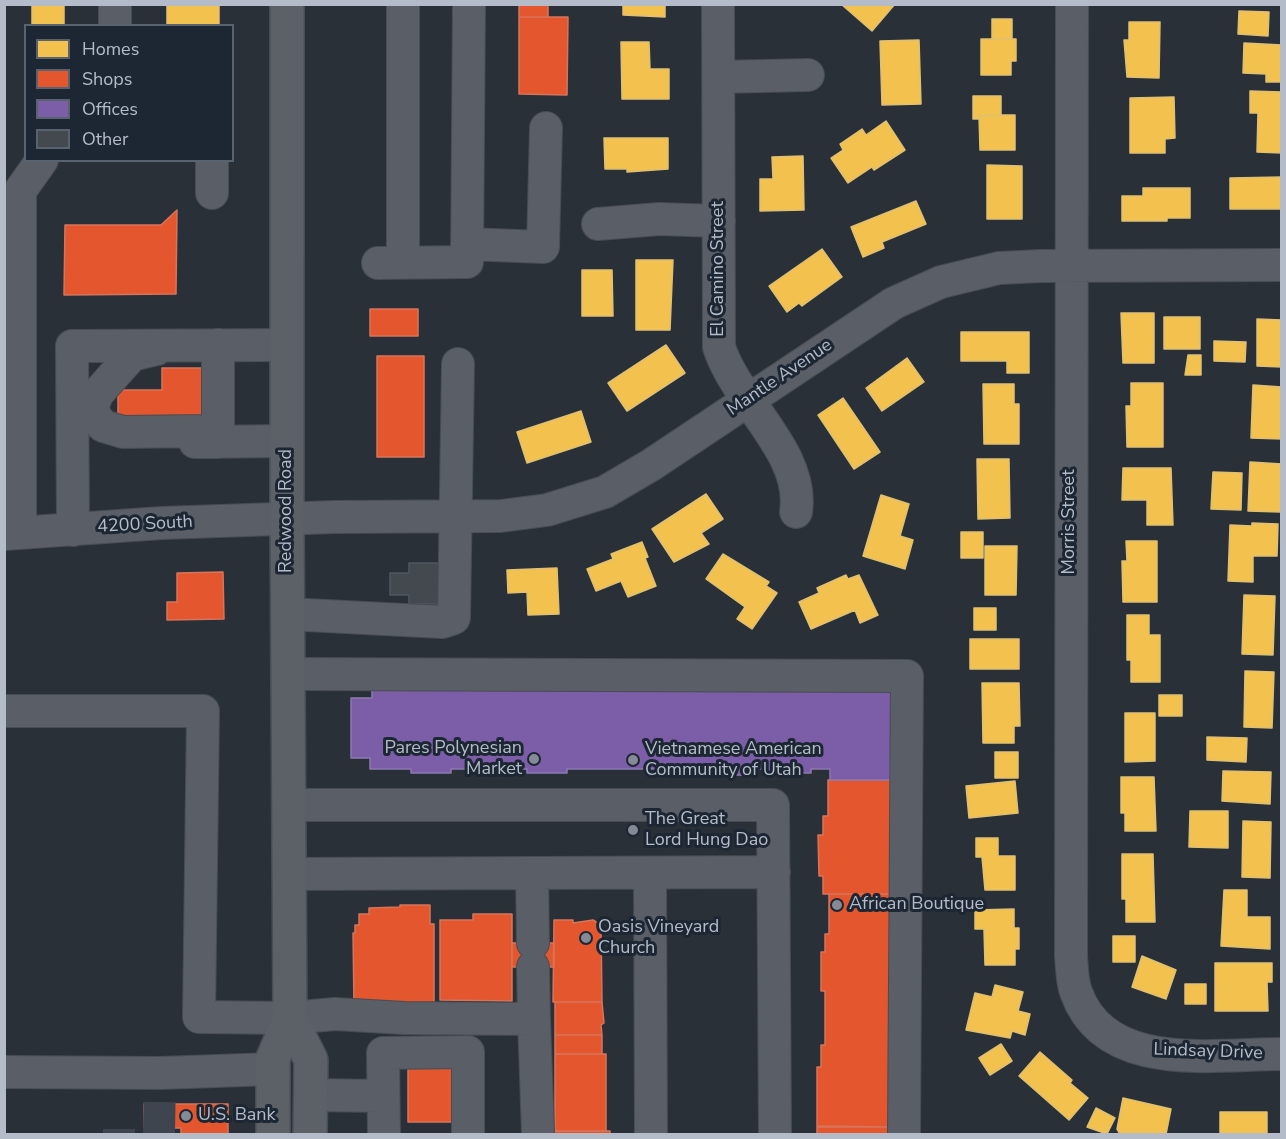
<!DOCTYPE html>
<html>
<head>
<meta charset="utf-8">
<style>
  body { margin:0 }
  #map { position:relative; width:1286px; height:1139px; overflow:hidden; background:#2a3038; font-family:"Nunito Sans",sans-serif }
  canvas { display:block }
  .frame { position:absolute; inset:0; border:6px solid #b4bcc9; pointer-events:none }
  .legend { position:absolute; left:24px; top:24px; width:210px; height:138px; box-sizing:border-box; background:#1d2633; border:2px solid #59626f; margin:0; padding:8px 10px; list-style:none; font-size:18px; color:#b4bcc9 }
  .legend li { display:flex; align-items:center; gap:12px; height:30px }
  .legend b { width:30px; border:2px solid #59626f }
</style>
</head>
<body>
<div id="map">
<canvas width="1286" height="1139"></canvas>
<div class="frame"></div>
<ul class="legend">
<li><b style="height:16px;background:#f2c14e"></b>Homes</li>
<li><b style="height:16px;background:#e4572e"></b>Shops</li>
<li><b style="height:16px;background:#7b5ea7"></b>Offices</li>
<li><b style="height:16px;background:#444950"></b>Other</li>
</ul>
</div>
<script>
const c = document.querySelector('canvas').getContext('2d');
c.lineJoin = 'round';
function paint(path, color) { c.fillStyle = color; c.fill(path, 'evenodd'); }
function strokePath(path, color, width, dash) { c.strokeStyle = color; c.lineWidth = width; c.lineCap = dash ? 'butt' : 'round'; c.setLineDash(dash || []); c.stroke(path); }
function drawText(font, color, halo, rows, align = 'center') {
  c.font = font + ' "Nunito Sans",sans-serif'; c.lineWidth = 6; c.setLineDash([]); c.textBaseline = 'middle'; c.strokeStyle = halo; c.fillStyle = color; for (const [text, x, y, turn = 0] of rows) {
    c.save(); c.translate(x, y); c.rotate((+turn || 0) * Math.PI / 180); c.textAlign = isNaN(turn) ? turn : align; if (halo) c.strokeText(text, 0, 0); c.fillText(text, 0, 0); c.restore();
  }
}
const homes = new Path2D(`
  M32 4H64V25L32 26Z
  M167 4H219V26H167Z
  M623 4H665V17L623 15Z
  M841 4H895L872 31Z
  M1239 11 1269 12 1268 36 1238 34Z
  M992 19H1012V39H992Z
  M1129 22H1160L1159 78 1127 77 1124 40H1129Z
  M981 39H1016V61H1011V75H981Z
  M919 40 921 104 882 105 880 41Z
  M621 42H649L650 69H669V99H622Z
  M1244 43 1282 45V82H1266V74L1243 73Z
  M1250 91 1282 92V153L1257 152 1258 113H1250Z
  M973 96H1001V115L979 116 980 119H973Z
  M1174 97 1175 138 1165 139V153H1130V98Z
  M1001 115H1015V150H980L979 116Z
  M886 121 905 150 874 170 872 167 848 183 831 158 843 150 840 144 862 129 866 135Z
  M604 138H668V169L627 172V169H605Z
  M803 156 804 210 760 211V179H773L772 157Z
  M987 165 1022 166V219H987Z
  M1282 177V209H1230V178Z
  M1143 188H1190V218H1167V221H1122V196H1143Z
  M916 201 926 224 882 242 884 248 863 257 851 227Z
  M822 249 842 277 802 306 799 303 787 312 769 286Z
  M636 260H673L670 330H636Z
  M582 270H612L613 316H582Z
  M1121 313H1154V363H1123Z
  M1164 317H1200V349H1164Z
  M1257 319 1282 320V367L1257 366Z
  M961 332H1029V373H1007V361H961Z
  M1214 341 1246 342 1245 362 1214 361Z
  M666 345 685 373 627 411 608 383Z
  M1188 355H1201V375H1185Z
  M907 358 924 382 882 411 866 388Z
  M1131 383H1163V447H1127L1126 406H1131Z
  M983 384H1014V404H1019V444H984Z
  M1253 385 1282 387V439L1251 438Z
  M843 398 880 452 854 469 818 415Z
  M581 411 591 442 527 463 517 432Z
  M977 459H1009L1010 518 978 519Z
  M1250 462 1282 464 1280 512 1248 511Z
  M1123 468H1171L1173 525H1147V500H1122Z
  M1213 472 1242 473 1241 510 1211 509Z
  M706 494 723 519 701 533 709 544 674 562 652 529Z
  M881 495 909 504 900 536 913 540 905 569 863 556Z
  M1252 523 1278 524 1277 556H1253V582L1228 581 1230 525 1252 526Z
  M961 532H983V558H961Z
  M1126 541H1157V602H1123L1122 561H1127Z
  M642 542 648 557 645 558 656 586 628 597 621 581 596 591 587 569 613 559 611 554Z
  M985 546H1017L1016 595H985Z
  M723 554 769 582 766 586 777 593 752 629 737 619 745 607 706 579Z
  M557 568 559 614 528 615 527 592 508 593 507 570Z
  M846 575 848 579 859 575 878 615 860 623 855 610 811 629 799 602 819 593 817 588Z
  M1244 595 1275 596 1273 655 1242 654Z
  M974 608H996V630H974Z
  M1127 615H1149V635H1160V682H1131V660H1127Z
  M970 639H1019V669H970Z
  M1245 671 1274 672 1272 728 1244 727Z
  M982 683H1019L1020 726H1014V743H983Z
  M1159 695H1182V716H1159Z
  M1125 713H1155V761L1125 762Z
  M1207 737 1247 738 1246 762 1207 760Z
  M995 752H1018V778H995Z
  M1223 771 1271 772 1270 804 1222 801Z
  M1121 777H1154L1156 831H1125V813H1121Z
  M1015 781 1018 813 969 818 966 786Z
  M1190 811H1228V848L1189 847Z
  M1243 821 1271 822 1270 878 1242 877Z
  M976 838H998V856H1015V890H985L982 857H976Z
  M1122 854H1153L1155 922H1126V899H1122Z
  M1224 890H1247V917H1270V949L1221 946Z
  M1014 909V928H1019V949H1015V965H985L984 929H975V910Z
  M1113 936H1135V962H1113Z
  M1142 956 1176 970 1166 999 1132 987Z
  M1215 963H1272V982H1267L1268 1011H1215Z
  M1185 984H1206V1004H1185Z
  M995 985 1023 992 1018 1011 1030 1014 1025 1035 1012 1031 1010 1038 966 1030 975 993 992 997Z
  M1001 1044 1012 1061 990 1075 979 1058Z
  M1040 1052 1072 1080 1070 1083 1088 1098 1069 1120 1019 1076Z
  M1123 1098 1171 1109 1166 1134H1120L1117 1129Z
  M1096 1108 1115 1118 1107 1134 1087 1127Z
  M1220 1112H1267V1134H1220Z`);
const shops = new Path2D(`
  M519 4H548V17H519Z
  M519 17H568L567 95 519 94Z
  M177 210 176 294 64 295 65 225H161Z
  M370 309H418V336H370Z
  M377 356H424V457H377Z
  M162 368H203L204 427 118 420V390H162Z
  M223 572 224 619 167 620V602H177V573Z
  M828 780H892V894H823V876H819L818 835H823V816H828Z
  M829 894H892V1127H817V1067H821V1045H825V991H821V952H825V934H829Z
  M400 905H430V924H434V1006H354L353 933H355V925H359V914H369V908L400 907Z
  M473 914H512V1001L440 1000V920H473Z
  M554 920H573V923L593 920 601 925 602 1002H553Z
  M512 943H554V967H512Z
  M555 1002H602L604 1023 601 1025 602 1035H555Z
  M555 1035H602V1054H555Z
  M555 1054H606V1131H555Z
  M408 1065H453V1122H408Z
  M144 1104H228V1134H181V1128H144Z
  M817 1126 892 1127V1134H817Z
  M555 1131H610V1134H555Z`);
const offices = new Path2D(`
  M372 688H892V780H830V769H811V773H765V769H749V775H735V769H567V773H527V769H451V773H411V769H370V758H351V698H372Z`);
const building = new Path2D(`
  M409 563H448V604H409V595H390V573H409Z`);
const minorTunnel = new Path2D(`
  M119 1129V1134
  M159 1134 160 1073`);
const minor = new Path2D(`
  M115 4V26
  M403 4V262
  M718 4 719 347C737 403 805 452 796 512
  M1072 4 1071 956C1072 968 1072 981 1076 992 1105 1074 1214 1054 1282 1054
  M719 77 808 75
  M212 193V160
  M598 224 659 219 719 221
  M467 244 543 247 546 128
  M378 263 467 262 469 4
  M157 349 132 355 98 393 93 404 94 415 103 426 123 432 203 431 216 442
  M195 442 287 441
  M218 442V345
  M73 530 72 346 287 345
  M20 533V191L42 160
  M4 534 162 523 334 517 501 516 547 510 605 492 651 465 894 303 941 282 999 268 1041 266 1282 265
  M287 614 442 622 454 618 458 364
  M288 674 907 676 904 1134
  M4 711H203L199 1017 290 1018 335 1014 404 1018 534 1019 538 1134
  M290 805H773L775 1134
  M532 873 533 943
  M650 873 651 1134
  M291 874 774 872
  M533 967 534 1019
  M4 1072 160 1073 273 1069
  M311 1095 383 1096
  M384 1134 383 1053 468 1052V1134`);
const major = new Path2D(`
  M290 1018 311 1060 310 1134
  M273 1134V1058L290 1018 287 519V4`);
const markers = [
  [534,759,6,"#848b96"],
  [633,760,6,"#848b96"],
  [633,830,6,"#848b96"],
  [837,905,6,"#848b96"],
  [586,938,6,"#848b96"],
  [186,1116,6,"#848b96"]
];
const streetNames = [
  ["El Camino Street",719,269,-90],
  ["Mantle Avenue",780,378,-34],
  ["Redwood Road",287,511,-90],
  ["Morris Street",1070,522,-90],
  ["4200 South",145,525,-3],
  ["Lindsay Drive",1208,1052,2]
];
const poiNames = [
  ["Pares Polynesian",522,749,"right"],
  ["Market",522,770,"right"],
  ["Vietnamese American",645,750],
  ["Community of Utah",645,771],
  ["The Great",645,820],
  ["Lord Hung Dao",645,841],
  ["African Boutique",849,905],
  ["Oasis Vineyard",598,928],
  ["Church",598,949],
  ["U.S. Bank",198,1116]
];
paint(homes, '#f2c14e');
strokePath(homes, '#dfc073', 1.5);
paint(shops, '#e4572e');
strokePath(shops, '#d6755c', 1.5);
paint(offices, '#7b5ea7');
strokePath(offices, '#8c7ab1', 1.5);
paint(building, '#444950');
strokePath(building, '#52575f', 1.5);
strokePath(minorTunnel, '#3f454e', 32, [32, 16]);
strokePath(minor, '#484c53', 34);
strokePath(major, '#484c55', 36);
strokePath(minor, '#5a5e66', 32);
strokePath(major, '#5c6168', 33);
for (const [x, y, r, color] of markers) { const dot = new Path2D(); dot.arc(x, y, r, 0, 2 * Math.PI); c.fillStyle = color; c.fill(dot); strokePath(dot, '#1d2633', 2); }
drawText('18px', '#b4bcc9', '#1d2633', streetNames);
drawText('18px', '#b4bcc9', '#1d2633', poiNames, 'left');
</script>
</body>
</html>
